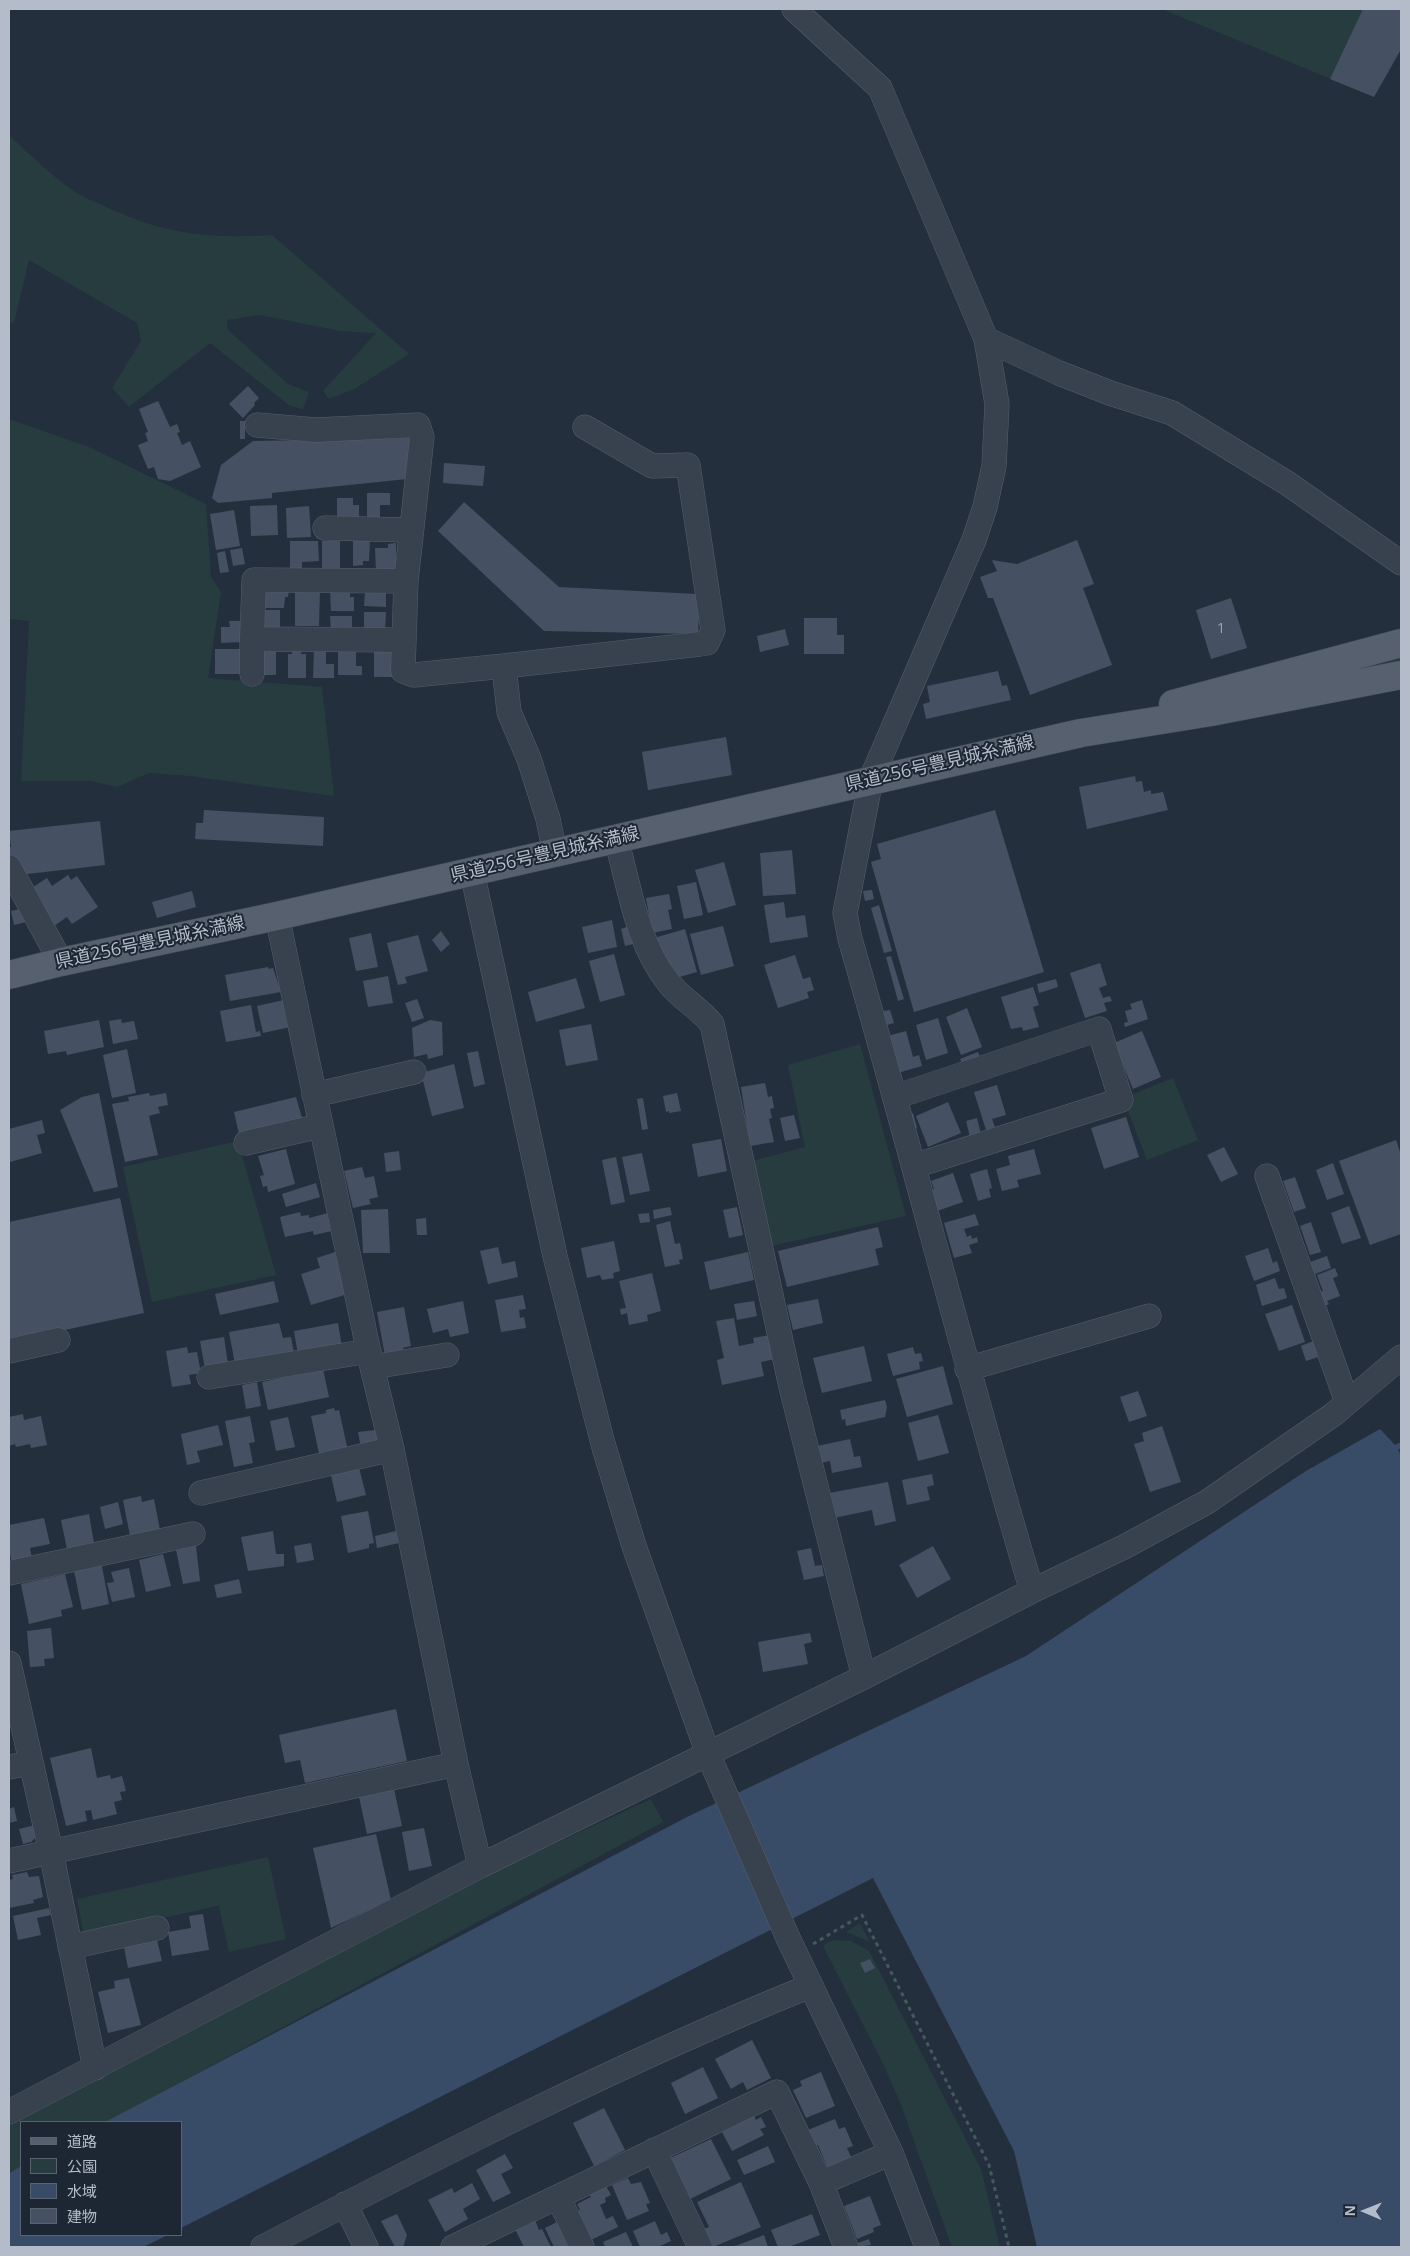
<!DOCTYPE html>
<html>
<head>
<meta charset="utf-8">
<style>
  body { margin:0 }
  #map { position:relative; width:1410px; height:2256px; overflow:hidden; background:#242f3e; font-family:"Open Sans","Noto Sans JP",sans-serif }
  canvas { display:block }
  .frame { position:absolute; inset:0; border:10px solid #b4bcc9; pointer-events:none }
  .legend { position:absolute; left:20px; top:2121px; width:162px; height:115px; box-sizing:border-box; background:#1d2633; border:1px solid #59626f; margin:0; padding:6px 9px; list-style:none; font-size:15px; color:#b4bcc9 }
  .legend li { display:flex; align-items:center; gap:10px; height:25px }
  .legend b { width:25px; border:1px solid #59626f }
  .north { position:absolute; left:1340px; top:2186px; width:50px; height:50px; -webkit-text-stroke:4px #1d2633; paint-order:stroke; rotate:271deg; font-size:14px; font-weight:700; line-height:20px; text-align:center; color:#b4bcc9 }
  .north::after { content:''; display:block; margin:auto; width:18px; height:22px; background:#b4bcc9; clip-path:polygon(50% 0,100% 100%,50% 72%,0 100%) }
</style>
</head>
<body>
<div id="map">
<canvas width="1410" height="2256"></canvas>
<div class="frame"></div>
<ul class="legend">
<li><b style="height:6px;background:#56606e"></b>道路</li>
<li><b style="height:14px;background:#263c3f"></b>公園</li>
<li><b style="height:14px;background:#394c67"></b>水域</li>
<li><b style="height:14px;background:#455162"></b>建物</li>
</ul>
<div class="north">N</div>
</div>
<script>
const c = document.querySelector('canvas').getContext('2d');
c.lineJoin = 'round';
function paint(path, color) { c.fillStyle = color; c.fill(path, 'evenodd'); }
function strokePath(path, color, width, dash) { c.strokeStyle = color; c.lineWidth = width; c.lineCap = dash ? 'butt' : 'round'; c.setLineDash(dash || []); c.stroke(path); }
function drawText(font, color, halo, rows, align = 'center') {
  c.font = font + ' "Open Sans","Noto Sans JP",sans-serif'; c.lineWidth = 4; c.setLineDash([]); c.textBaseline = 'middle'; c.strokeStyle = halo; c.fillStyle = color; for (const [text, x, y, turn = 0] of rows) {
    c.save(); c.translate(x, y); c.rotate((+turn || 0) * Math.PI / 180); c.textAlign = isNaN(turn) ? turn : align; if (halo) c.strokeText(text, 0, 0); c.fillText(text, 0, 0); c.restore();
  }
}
const green = new Path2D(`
  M1162 9H1401L1400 51 1374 97Z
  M9 135C30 155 51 175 75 192 83 197 93 201 102 205 161 234 209 239 272 235L409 354 356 388 329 399 323 391 376 333 340 331 260 315 227 320V329L288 384 309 392 303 409 290 406 210 343 129 407 112 388 141 341 137 323 29 260 14 323 9 322Z
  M9 419 89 447 206 504 211 577 221 592 208 678 322 687 334 796 190 776 149 773 117 787 91 781H21L29 621 9 619Z
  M1401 656V663L1339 676 1338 673Z
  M860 1044 906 1216 771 1246 752 1161 805 1147 788 1065Z
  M1173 1078 1198 1140 1147 1160 1123 1098Z
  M238 1141 276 1275 152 1302 123 1167Z
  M651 1799 663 1822 107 2122H21V2166L9 2172V2122L458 1889Z
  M268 1857 286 1939 229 1952 219 1907 221 1905 84 1936 77 1899Z
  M860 1923 870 1942 846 1932Z
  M833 1940 851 1941 869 1951 981 2169 1000 2247H952L900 2102 884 2066 823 1946Z`);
const water = new Path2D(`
  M1380 1429 1397 1447 1401 1456V2247H1037L1014 2151 873 1878 181 2228V2122H105L689 1816 1026 1656 1306 1471Z
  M21 2166V2235H168L143 2247H9V2173Z`);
const stream = new Path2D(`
  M1397 1447 1401 1445`);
const building = new Path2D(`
  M1363 9H1401L1400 51 1374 97 1330 79Z
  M248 386 259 398 254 403 255 405 243 418 229 404Z
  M158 401 170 427 177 424 180 432 177 433 182 445 190 441 201 467 170 481 158 479 154 467 148 469 138 445 148 441 145 433 148 432 139 409Z
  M240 421H245V439H240Z
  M410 438 407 479 272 493V498L218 503 212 498 221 465 253 441Z
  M444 463 485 466 483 486 443 483Z
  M367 493H390V505H380V521H367Z
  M337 498H353V505H359V520H337Z
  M464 502 559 587 697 594 699 615 698 634 544 631 438 531Z
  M277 505 278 535 251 536 250 506Z
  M309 506 311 537 287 538 286 508Z
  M234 510 240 546 216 550 210 514Z
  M353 538H370L369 561H363V565L353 566Z
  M1077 540 1094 584 1083 588 1112 665 1030 695 993 598H988L980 577 997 571 992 560 1017 564Z
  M290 541H318L319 561 302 562V569L290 573Z
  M322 541H340V570H322Z
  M396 543V571H376L375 548H388V544Z
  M242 548 245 564 233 566 230 550Z
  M225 551 229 572 220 573 217 553Z
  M261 588H289L288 597H285L284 608H261Z
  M330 589H350V597H354V611H331Z
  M295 590H320L319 626H295Z
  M365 590H386V607L364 606Z
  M1231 598 1247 648 1211 659 1196 610Z
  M263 610H280V629H262Z
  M364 612H386L385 629 364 628Z
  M330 616H352V630L331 631Z
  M804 618H837V635H844V654H804Z
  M229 621H243L244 642 221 643V627H230Z
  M785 629 789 645 760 652 757 636Z
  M314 648 326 649V664H334V678H313Z
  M215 649H246V674H215Z
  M292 649H302L301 654H306V678H288V654H292Z
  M338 649H356V666H362V675H338Z
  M259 650 276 651V675H259Z
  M374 650H393V677H374Z
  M998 671 1002 686 1007 685 1011 700 926 719 923 704 930 702 927 686Z
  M726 737 732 775 648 790 642 752Z
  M1135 776 1136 782 1142 781 1144 792 1151 790V794L1163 792 1168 810 1087 829 1079 787Z
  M204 810 324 817 323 846 195 839 196 823H203Z
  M995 810 1044 972 914 1012 871 862 881 859 877 844Z
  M100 821 105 865 19 875 12 855H9V847H11L9 831Z
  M792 850 796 894 763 896 760 853Z
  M724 862 736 905 708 913 695 870Z
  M68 875 71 880 77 876 98 907 72 924 67 917 54 926 30 889 47 878 52 886Z
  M696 882 703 915 684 919 677 886Z
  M872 890 874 899 865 901 863 891Z
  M192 891 196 907 157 918 152 902Z
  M669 894 672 909 668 910 672 929 652 933 646 898Z
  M784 902 786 918 805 915 808 937 770 943 764 905Z
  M879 905 892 951 884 953 871 908Z
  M24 908 26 922 14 925 11 911Z
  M612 920 617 947 588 953 582 927Z
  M632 925 637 943 625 946 621 929Z
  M723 926 734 966 701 975 690 934Z
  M685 929 697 972 676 978 673 967 668 968 654 938Z
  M441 931 450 944 441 952 432 940Z
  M371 933 378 967 356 971 349 938Z
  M418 935 428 971 405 977 407 983 398 985 387 943Z
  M614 954 625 995 600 1002 589 961Z
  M795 955 803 979 810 977 814 990 807 992 809 998 778 1008 764 965Z
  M891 956 904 999 898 1001 886 957Z
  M1100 963 1107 985 1099 988 1103 998 1110 996 1112 1001 1104 1003 1107 1011 1085 1018 1070 973Z
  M268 967 269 969 273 968 281 992 230 1001 225 975Z
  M388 976 393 1003 368 1007 363 981Z
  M576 978 585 1008 536 1022 528 992Z
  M1056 979 1058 987 1039 993 1037 984Z
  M1033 987 1039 1005 1033 1007 1039 1027 1023 1031 1022 1027 1011 1029 1001 997Z
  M417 999 424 1018 412 1022 405 1003Z
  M284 1000 290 1027 263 1033 257 1006Z
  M1142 1000 1148 1019 1125 1027 1124 1023 1128 1022 1125 1011 1132 1009 1130 1004Z
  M251 1005 256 1032 260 1031 261 1036 226 1042 220 1011Z
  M967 1008 982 1047 961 1055 946 1017Z
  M890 1010 894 1023 887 1025 883 1011Z
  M938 1018 948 1053 926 1060 916 1025Z
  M121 1019 122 1023 134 1021 138 1039 113 1044 109 1021Z
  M99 1020 104 1047 67 1055 66 1051 48 1054 44 1031Z
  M430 1020 442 1022 443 1055 428 1059 427 1054 414 1057 412 1028Z
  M591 1024 598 1060 566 1066 559 1030Z
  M906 1031 913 1057 919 1055 922 1066 894 1074 884 1037Z
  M1142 1031 1161 1077 1133 1089 1114 1043Z
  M127 1049 136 1093 112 1098 103 1055Z
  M478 1051 485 1084 474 1087 467 1053Z
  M978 1052 981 1060 963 1067 960 1059Z
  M454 1064 464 1108 432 1116 421 1073Z
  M765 1083 768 1097 772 1096 774 1108 770 1109 772 1118 769 1119 774 1142 750 1146 741 1087Z
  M997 1085 1006 1115 992 1119 995 1127 986 1130 974 1092Z
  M99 1093 118 1187 94 1192 60 1110 82 1097Z
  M149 1093 150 1096 166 1093 168 1105 158 1107 160 1113 149 1116 158 1155 125 1162 112 1104 129 1101 128 1097Z
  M677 1093 681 1111 669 1113V1111L666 1112 663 1096Z
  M296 1097 302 1118 239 1134 234 1112Z
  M643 1098 648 1129 642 1130 637 1099Z
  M948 1102 961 1133 928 1147 916 1116Z
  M913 1113 917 1128 911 1130 906 1115Z
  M794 1115 800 1138 785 1141 780 1118Z
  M1126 1117 1139 1157 1104 1169 1091 1128Z
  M977 1118 981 1134 970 1137 966 1121Z
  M42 1120 45 1133 37 1135 42 1153 10 1162 9 1129Z
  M721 1139 727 1171 698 1177 692 1144Z
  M1396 1140 1401 1155V1234L1370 1245 1339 1161Z
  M1224 1147 1238 1174 1221 1182 1207 1155Z
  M286 1149 295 1184 268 1192 267 1186 263 1187 260 1176 264 1175 258 1156Z
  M1034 1149 1041 1174 1017 1180 1019 1187 1002 1191 996 1169 1010 1165 1008 1156Z
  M399 1151 401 1170 386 1172 384 1153Z
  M642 1153 650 1191 630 1195 622 1157Z
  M616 1157 625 1202 611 1205 602 1160Z
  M1333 1163 1344 1194 1327 1200 1316 1170Z
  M362 1167 365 1178 374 1176 378 1197 369 1199 371 1204 353 1208 344 1171Z
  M987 1169 992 1188 989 1189 991 1197 978 1201 970 1174Z
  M953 1173 963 1202 937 1211 930 1190 934 1189 931 1181Z
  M1295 1177 1306 1208 1294 1212 1283 1181Z
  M316 1183 320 1197 286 1207 282 1194Z
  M120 1198 144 1313 9 1342V1222Z
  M1349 1206 1361 1238 1342 1244 1331 1213Z
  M670 1207 672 1215 654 1219 653 1210Z
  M737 1207 743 1235 729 1238 723 1210Z
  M388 1209 390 1253H363L361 1210Z
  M300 1212 301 1216 309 1215V1218L328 1213 332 1231 314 1235 313 1231 285 1237 280 1217Z
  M649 1213 650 1222 640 1223 638 1214Z
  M975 1214 979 1225 964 1229 967 1237 971 1235 972 1239 977 1237 978 1242 969 1245 972 1253 954 1258 944 1223Z
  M426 1218 427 1235H417L416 1219Z
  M670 1221 675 1244 680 1243 683 1259 679 1260 680 1264 665 1267 656 1225Z
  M1311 1222 1321 1252 1310 1255 1300 1226Z
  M878 1227 883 1247 875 1249 879 1265 787 1287 778 1251Z
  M614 1241 620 1271 613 1273 614 1278 602 1280 600 1275 587 1278 581 1248Z
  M498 1247 502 1264 515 1261 518 1277 488 1284 480 1251Z
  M1268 1248 1273 1263 1277 1261 1280 1271 1254 1281 1245 1256Z
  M335 1252 348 1294 311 1305 301 1274 320 1268 317 1258Z
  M748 1252 754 1280 710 1290 704 1262Z
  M1327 1256 1331 1268 1315 1274 1310 1262Z
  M1335 1268 1338 1276 1333 1278 1340 1296 1327 1301 1329 1304 1325 1306 1319 1292 1323 1291 1317 1275Z
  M652 1273 661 1311 647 1315 648 1321 629 1325 627 1313 621 1315 620 1309 626 1308 619 1281Z
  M1275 1278 1279 1289 1284 1288 1287 1298 1262 1306 1256 1285Z
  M274 1281 279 1302 220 1315 215 1294Z
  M523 1295 526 1309 519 1310 520 1318 524 1317 526 1328 501 1332 495 1300Z
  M818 1299 823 1323 793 1330 787 1305Z
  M463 1301 469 1333 450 1337 448 1329 433 1333 427 1309Z
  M754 1301 757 1316 737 1320 734 1304Z
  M1292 1305 1305 1342 1279 1351 1265 1314Z
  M404 1307 411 1346 403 1348 404 1353 385 1356 377 1312Z
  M734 1318 739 1346 754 1343 753 1338 770 1335 775 1359 761 1362 764 1376 722 1385 717 1360 724 1358 716 1321Z
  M279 1323 283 1338 291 1337 294 1353 235 1364 229 1332Z
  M338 1323 342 1347 298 1355 294 1331Z
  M224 1337 228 1364 205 1369 200 1341Z
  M1313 1341 1318 1357 1306 1361 1301 1346Z
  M864 1346 872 1381 822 1393 813 1358Z
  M187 1347 188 1353 197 1352 201 1373 189 1375 191 1384 172 1387 166 1351Z
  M913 1347 915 1354 921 1353 923 1361 919 1362 920 1369 893 1376 887 1354Z
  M943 1366 953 1404 907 1417 896 1379Z
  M323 1369 329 1397 268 1410 262 1382Z
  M257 1382 261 1406 246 1409 242 1385Z
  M1138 1391 1147 1416 1129 1422 1120 1397Z
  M885 1400 887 1407 885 1417 846 1426 845 1419 842 1420 840 1410Z
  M334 1408 335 1411 339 1410 348 1451 320 1458 311 1416 326 1413V1410Z
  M23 1414 24 1420 41 1416 47 1445 31 1448 30 1444 16 1447 15 1444 9 1446V1417Z
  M938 1415 949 1453 918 1461 908 1423Z
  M250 1416 255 1442 249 1443 253 1463 234 1467 225 1421Z
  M288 1417 295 1447 276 1451 270 1421Z
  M218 1425 223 1445 197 1451 200 1462 187 1465 181 1434Z
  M1162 1426 1181 1482 1150 1492 1134 1444 1144 1441 1142 1433Z
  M376 1430 378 1445 361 1448 358 1432Z
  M850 1439 854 1457 860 1456 862 1467 832 1473 830 1461 820 1463 817 1446Z
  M358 1464 366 1495 337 1502 330 1471Z
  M932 1474 934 1485 927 1487 930 1500 907 1505 902 1480Z
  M888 1482 896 1521 875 1526 872 1510 834 1518 829 1493Z
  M141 1496 142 1502 154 1499 160 1530 130 1536 123 1500Z
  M118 1502 123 1524 105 1529 100 1507Z
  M368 1511 374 1543 369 1544V1548L348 1553 341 1516Z
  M89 1514 95 1549 68 1554 61 1520Z
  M44 1518 50 1544 30 1548 32 1559 12 1564 9 1549V1525Z
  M273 1531 276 1554H284V1566L248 1571 241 1537Z
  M396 1531 399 1543 377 1548 375 1536Z
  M311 1543 314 1560 297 1563 294 1546Z
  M196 1546 200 1581 183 1584 176 1550Z
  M933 1546 951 1579 917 1598 899 1565Z
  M811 1548 815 1566 822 1565 824 1576 804 1580 797 1551Z
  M163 1554 171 1586 146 1592 139 1560Z
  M101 1561 109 1604 82 1610 73 1566Z
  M129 1568 135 1597 112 1602 107 1583 114 1582 111 1572Z
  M65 1574 73 1607 61 1610 62 1616 29 1624 21 1584Z
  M239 1579 242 1593 217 1598 214 1585Z
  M51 1628 54 1658 44 1659 45 1666 30 1667 27 1631Z
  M810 1633 812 1642 804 1644 808 1664 763 1672 758 1642Z
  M396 1709 407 1761 305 1783 300 1760 285 1763 279 1735Z
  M91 1748 97 1778 110 1775 111 1779 122 1776 126 1791 120 1792 122 1800 114 1802 117 1814 93 1820 91 1810 85 1811 87 1821 66 1826 50 1758Z
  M394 1789 402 1826 367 1834 359 1797Z
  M14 1807 17 1821 9 1823V1809Z
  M35 1825 36 1837 31 1842 23 1844 19 1829Z
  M424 1828 432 1866 409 1871 402 1832Z
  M376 1834 391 1900 331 1928 313 1848Z
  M27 1872 29 1877 39 1876 43 1897 33 1900 34 1903 9 1908V1880L13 1879 12 1875Z
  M49 1908 51 1915 37 1918 41 1935 18 1940 13 1916Z
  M203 1914 209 1950 172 1956 168 1932 191 1928 189 1916Z
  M157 1940 162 1961 128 1968 124 1947Z
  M870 1959 875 1968 865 1973 860 1963Z
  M129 1978 141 2025 108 2033 98 1992 115 1988 114 1981Z
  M752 2040 771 2078 747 2090 743 2082 731 2089 715 2059Z
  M703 2067 718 2098 685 2114 671 2083Z
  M821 2072 835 2106 806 2118 793 2090 802 2086 800 2081Z
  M604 2108 625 2150 594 2166 573 2123Z
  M754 2116 756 2120 761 2117 766 2127 760 2129 764 2135 732 2151 722 2132Z
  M835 2119 839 2129 845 2127 853 2146 847 2148 852 2159 828 2169 818 2145 815 2146 808 2130Z
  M711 2139 731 2179 690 2199 670 2158Z
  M768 2146 775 2162 744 2175 737 2160Z
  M505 2154 513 2168 501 2174 511 2193 493 2202 476 2170Z
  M628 2178 631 2184 641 2182 650 2203 646 2204 649 2211 627 2220 612 2185Z
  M741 2182 761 2227 713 2247 704 2229 709 2227 697 2202Z
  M472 2183 480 2199 463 2209 468 2219 445 2232 428 2200 452 2188 454 2193Z
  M606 2186 611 2195 605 2198 606 2202 600 2205 606 2219 613 2216 618 2227 591 2240 577 2211 580 2210 577 2204 591 2197 589 2194Z
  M870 2196 881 2225 873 2228 874 2232 857 2239 844 2206Z
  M397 2214 407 2235 403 2247H395L381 2221Z
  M812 2214 820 2235 789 2247H778L771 2230Z
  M535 2220 539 2230 542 2229 551 2247H524L515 2229Z
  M655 2221 661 2235 667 2232 671 2241 658 2247H640L633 2231Z
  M557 2222 568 2246 565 2247H554L545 2228Z
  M626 2232 633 2247H605L603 2242Z
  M764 2235 768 2247H731L738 2245Z
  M869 2239 871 2245 856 2247 855 2244Z`);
const path = new Path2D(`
  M813 1944 862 1915 989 2165 1009 2247`);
const minor = new Path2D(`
  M794 9 880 88 986 339 997 404 994 466 985 507 974 540 871 779 845 913 850 939C913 1155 967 1375 1032 1591
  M986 339 1059 373 1110 393 1172 413 1287 483 1401 563
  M257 425 316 430 418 425 422 437 406 581 403 671 414 675 504 666 509 712 529 759 548 819 555 853
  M325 528 410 530
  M404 640 252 639 254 580 406 581
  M504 666 700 644 707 643 713 630 688 465 652 466 585 427
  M252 674V639
  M616 839C630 888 636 941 668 982 680 998 699 1008 712 1024L791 1387 864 1677
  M9 867 61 962
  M472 872 555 1256 603 1444 634 1546 708 1754 788 1938 891 2153 927 2247
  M277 916 372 1367 392 1449 456 1764 480 1866
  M314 1095 414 1072
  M895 1097 1099 1029 1121 1100 914 1166
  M246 1143 320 1126
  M1267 1176 1347 1402
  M9 1351 58 1340
  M372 1367 447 1355
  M967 1369 1149 1316
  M209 1377 369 1351
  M201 1493 392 1449
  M9 1573 193 1534
  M9 1663 51 1852 95 2068
  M9 1767 31 1763
  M9 1861 456 1764
  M70 1947 157 1928
  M9 2112 480 1866 864 1677 1032 1591 1124 1547 1207 1502 1334 1414 1401 1357
  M654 2150 700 2247
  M821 2183 891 2153
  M558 2197 582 2247
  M345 2204 366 2247
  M263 2247C442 2154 623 2062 810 1986
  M453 2247 777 2092 821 2183 846 2247`);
const major = new Path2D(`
  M1173 704 1401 643
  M9 975 61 962 277 916 1081 733 1211 712 1401 675`);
const numberNames = [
  ["1",1221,629]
];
const streetNames = [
  ["県道256号豊見城糸満線",940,764,-13],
  ["県道256号豊見城糸満線",545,855,-13],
  ["県道256号豊見城糸満線",150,943,-12]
];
paint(green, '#263c3f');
paint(water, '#394c67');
strokePath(stream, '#394c67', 5.5);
paint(building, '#455162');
strokePath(minor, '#565f6c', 25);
strokePath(major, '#414a57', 29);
strokePath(path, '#44595c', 3, [4, 4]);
strokePath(minor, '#38414e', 24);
strokePath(major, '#56606e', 28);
drawText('15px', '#98a1af', null, numberNames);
drawText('18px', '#b4bcc9', '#1d2633', streetNames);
</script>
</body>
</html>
